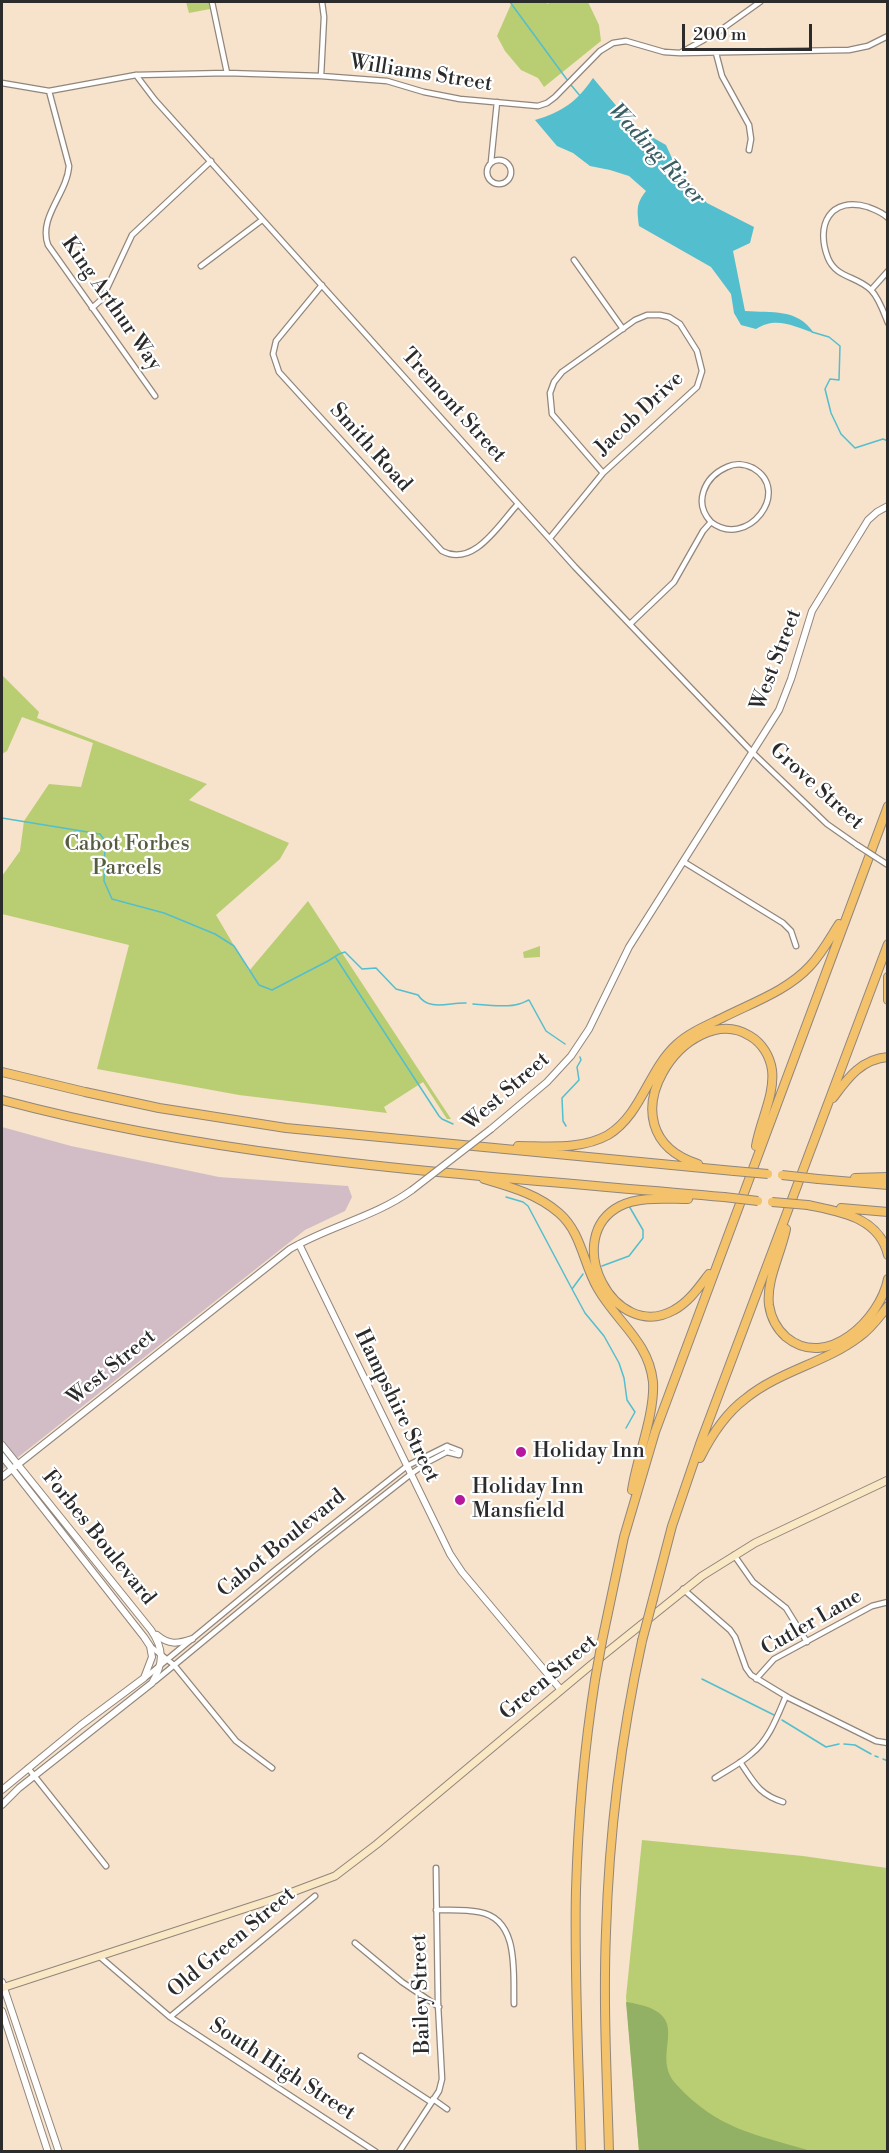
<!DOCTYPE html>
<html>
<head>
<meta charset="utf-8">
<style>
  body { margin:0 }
  #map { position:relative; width:889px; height:2153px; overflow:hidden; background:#f7e2cc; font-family:"Libre Bodoni",serif }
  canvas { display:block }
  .frame { position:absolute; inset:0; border:3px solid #2b2b2b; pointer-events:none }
  .scale { position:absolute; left:682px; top:24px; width:130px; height:27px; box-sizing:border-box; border:3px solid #2b2b2b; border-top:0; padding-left:8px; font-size:18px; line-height:21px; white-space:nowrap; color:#2b2b2b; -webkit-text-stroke:4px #fff; paint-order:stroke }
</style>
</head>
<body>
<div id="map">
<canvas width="889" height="2153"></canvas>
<div class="frame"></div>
<div class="scale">200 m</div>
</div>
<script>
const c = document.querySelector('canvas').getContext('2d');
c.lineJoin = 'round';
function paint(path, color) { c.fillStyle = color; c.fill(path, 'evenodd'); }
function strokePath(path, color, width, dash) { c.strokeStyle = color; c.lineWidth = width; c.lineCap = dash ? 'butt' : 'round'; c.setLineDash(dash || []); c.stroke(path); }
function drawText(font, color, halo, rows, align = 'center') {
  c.font = font + ' "Libre Bodoni",serif'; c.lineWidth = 4.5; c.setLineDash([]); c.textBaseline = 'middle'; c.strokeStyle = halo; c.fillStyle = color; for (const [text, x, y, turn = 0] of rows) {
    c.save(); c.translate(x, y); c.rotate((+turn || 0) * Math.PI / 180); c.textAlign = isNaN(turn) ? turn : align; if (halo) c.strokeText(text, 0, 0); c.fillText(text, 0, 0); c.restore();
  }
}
const industrial = new Path2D(`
  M2 1127 71 1146 219 1177 348 1186 352 1197 345 1211 305 1230 2 1470Z`);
const green = new Path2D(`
  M186 2H209L210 9 189 13Z
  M512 2H547V4L551 2H588L599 25 601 41 544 87 538 78 521 70 505 51 497 36Z
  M2 675 39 712 37 718 207 784 189 800 289 843 280 859 216 915 249 971 308 901 451 1119H447L423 1082 384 1107 387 1113 239 1095 97 1069 129 945 2 914V876L20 851 24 821 49 784 81 787 93 743 22 717 7 751 2 754Z
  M540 946V957L524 958 523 952Z
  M642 1840 803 1856 887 1868V2151L639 2152 626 1997Z`);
const forest = new Path2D(`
  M626 2002C701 2013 647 2052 676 2084 718 2130 755 2134 811 2151H639Z`);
const water = new Path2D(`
  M593 78 634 127 666 145 675 165 707 203 754 227 750 243 733 251 745 311C772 313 797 308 814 333 793 326 776 316 756 329L741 325 734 313 731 294 711 267 639 226C637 209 636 204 646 191L629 176 610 170 590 166 573 153 557 146 535 120C562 112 577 102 593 78Z`);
const stream = new Path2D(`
  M510 2 568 81
  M571 85 581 97
  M812 332 829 337 840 346 839 380 830 379 825 389 831 413 841 434 855 448 883 439 888 441
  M2 818 100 834 105 841 104 881 112 899 164 913 215 934 234 946 259 985 272 990 328 961 339 954 345 952 362 969 376 968 396 989 418 995C429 1012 450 1002 466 1003
  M336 958 439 1116 442 1119 453 1124
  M473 1004C485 1005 508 1008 519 1004 523 1003 526 1001 529 1000L546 1031 565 1044
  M566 1126 563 1121 562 1098 579 1080 577 1067 581 1060 580 1057
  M506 1197 523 1202 528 1206 572 1289
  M602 1266 629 1256 643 1238V1230L629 1206
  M583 1274 572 1289 585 1313 604 1336 619 1363 624 1378 627 1400 635 1412 626 1428
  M702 1679 774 1715
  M782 1720 826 1747 839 1744
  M844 1744 855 1745 871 1754
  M875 1756 878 1757
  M883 1759 888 1761`);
const minor = new Path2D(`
  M212 2 227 73
  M680 53 849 50 868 46 888 36
  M716 53 722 76 749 125 751 139 749 150
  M136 75 155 100 575 567 753 753 827 824 857 845
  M321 76 324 17 322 2
  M2 83 49 91 136 75 227 73 321 76 387 81 424 92 460 99 538 106 547 103 555 97 600 51 613 43 626 41 664 52 680 53 718 32 760 2
  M49 91 69 166C67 194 38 217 48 245L155 396
  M487 172a12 12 0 1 1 24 0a12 12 0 1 1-24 0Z
  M491 162 497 102
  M888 218C882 212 875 210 868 207 830 196 815 225 828 258 836 278 857 276 871 290 879 298 884 313 888 323
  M574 260 623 329
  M201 266 262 220
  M322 285 276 341 273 354 279 372 442 551C474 568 499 524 518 504
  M871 290 888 271
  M92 308 102 299 132 235 211 161
  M550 538 603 473 697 387 702 371 697 351 680 324 669 317 660 315H647L635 320 562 372 554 382 550 393 552 414 603 473
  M630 624 674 582 703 531 711 522C747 550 793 491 753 468 745 464 735 463 727 467 704 477 693 503 711 522
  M684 862 783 923 791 931 796 946
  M734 1555 753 1582 786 1608 807 1642
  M683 1589 730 1630 735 1637 746 1668 751 1675 789 1698 876 1741 888 1743
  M150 1646 174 1665 236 1741 272 1768
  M146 1677 279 1567 407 1466 447 1446
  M756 1679 774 1659 872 1606 888 1602
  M155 1681 314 1550 411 1474 428 1462 447 1452 459 1455 460 1451 447 1446V1452
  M740 1762C754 1782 758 1794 783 1802
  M28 1768 106 1866
  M715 1778C727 1770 740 1764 751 1754 769 1740 777 1717 786 1696
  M436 1910C450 1910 465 1909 479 1912 520 1919 513 1973 514 2004
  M355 1943 402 1982 439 2007
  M99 1956 170 2017 376 2152
  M170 2017 315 1896
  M361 2056 431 2102
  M433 2099 447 2109
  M399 2152 439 2091 442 2079 438 2004 436 1868`);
const tertiary = new Path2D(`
  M491 1129 547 1082 571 1056 589 1029 629 947 779 710 791 679 812 611 868 520 877 512 888 506
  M299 1244 450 1554 462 1572 561 1690
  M2 1445 151 1630C164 1649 164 1663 152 1683L19 1788 2 1805
  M2 1456 144 1637 150 1646 152 1657 144 1678 81 1725 2 1790
  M2 1477 290 1249C329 1226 375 1217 412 1190
  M157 1635C169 1645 177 1644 192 1639
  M2 1982 59 2152
  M2 2011 48 2152`);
const secondary = new Path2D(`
  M2 1988 274 1899 335 1876 377 1844 591 1665 702 1576 755 1543 888 1480`);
const motorway = new Path2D(`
  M888 977V1000
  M2 1072 85 1092 159 1108 286 1128 734 1171
  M833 1098C847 1079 861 1059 888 1057
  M2 1100C237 1163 482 1175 724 1197
  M518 1146C548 1146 581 1150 608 1135 642 1114 648 1070 677 1044 690 1032 708 1025 724 1017 754 1002 788 990 810 966 822 953 830 938 839 924
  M698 1164C596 1131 688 997 750 1036 762 1043 770 1056 772 1070 775 1095 760 1121 756 1146
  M855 1178 888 1177
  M484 1179C511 1187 537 1194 559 1213 582 1233 583 1264 598 1289 617 1322 649 1342 653 1382 655 1414 637 1457 632 1490
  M818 1179 888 1185
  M688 1199C667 1199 639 1196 620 1206 560 1237 614 1344 674 1310 689 1302 699 1287 709 1274
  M808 1205C840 1212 879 1217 888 1255
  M841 1208 888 1212
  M786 1229C781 1254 766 1280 769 1305 771 1318 777 1329 786 1337 827 1371 880 1319 888 1279
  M700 1458C711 1436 725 1414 745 1399 779 1371 825 1363 859 1337 871 1329 879 1317 888 1306
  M653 1599 672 1526 700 1444 888 944
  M602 1641 624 1537 655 1432 888 806
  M581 2152C579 2065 574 1977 576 1890 578 1820 584 1750 595 1680
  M609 2152C607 2078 603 2005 606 1932 609 1834 621 1737 642 1641`);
const minorBridge = new Path2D(`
  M857 845 888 865`);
const tertiaryBridge = new Path2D(`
  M412 1190 491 1129`);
const motorwayBridge = new Path2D(`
  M734 1171 768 1174
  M782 1175 818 1179
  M724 1197 758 1201
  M772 1202 808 1205
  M642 1641 653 1599
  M595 1680 602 1641`);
const markers = [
  [521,1452,6,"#b5179e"],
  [460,1500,6,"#b5179e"]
];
const streetNames = [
  ["Williams Street",421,74,9],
  ["King Arthur Way",111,304,55],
  ["Tremont Street",453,406,48],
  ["Jacob Drive",640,414,-43],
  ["Smith Road",370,448,48],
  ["West Street",777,660,-69],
  ["Grove Street",816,787,42],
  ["West Street",507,1092,-41],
  ["West Street",112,1368,-39],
  ["Hampshire Street",396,1406,64],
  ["Forbes Boulevard",98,1538,51],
  ["Cabot Boulevard",282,1544,-39],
  ["Cutler Lane",812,1623,-30],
  ["Green Street",549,1678,-40],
  ["Old Green Street",232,1943,-40],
  ["Bailey Street",422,1994,-92],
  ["South High Street",282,2070,33]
];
const parkNames = [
  ["Cabot Forbes",127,845],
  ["Parcels",127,869]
];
const poiNames = [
  ["Holiday Inn",533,1452],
  ["Holiday Inn",472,1488],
  ["Mansfield",472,1512]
];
const waterNames = [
  ["Wading River",656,155,47]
];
paint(industrial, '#d2bdc6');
paint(green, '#b9ce72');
paint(forest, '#92b164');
paint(water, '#53becd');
strokePath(stream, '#53becd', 1.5);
strokePath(minor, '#91867c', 7);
strokePath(tertiary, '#91867c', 8);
strokePath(secondary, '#91867c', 9);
strokePath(motorway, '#91867c', 10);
strokePath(minor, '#fff', 4.5);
strokePath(tertiary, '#fff', 6);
strokePath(secondary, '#fae7c3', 7);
strokePath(motorway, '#f3c26a', 8);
strokePath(minorBridge, '#91867c', 7, []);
strokePath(tertiaryBridge, '#91867c', 8, []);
strokePath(motorwayBridge, '#91867c', 10, []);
strokePath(minorBridge, '#fff', 4.5);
strokePath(tertiaryBridge, '#fff', 6);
strokePath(motorwayBridge, '#f3c26a', 8);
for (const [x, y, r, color] of markers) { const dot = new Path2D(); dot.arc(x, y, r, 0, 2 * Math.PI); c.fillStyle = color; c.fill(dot); strokePath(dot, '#fff', 2); }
drawText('21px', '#2b2b2b', '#fff', streetNames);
drawText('21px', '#565c40', '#fff', parkNames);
drawText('21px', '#2b2b2b', '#fff', poiNames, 'left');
drawText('italic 22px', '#395e64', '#fff', waterNames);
</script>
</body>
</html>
